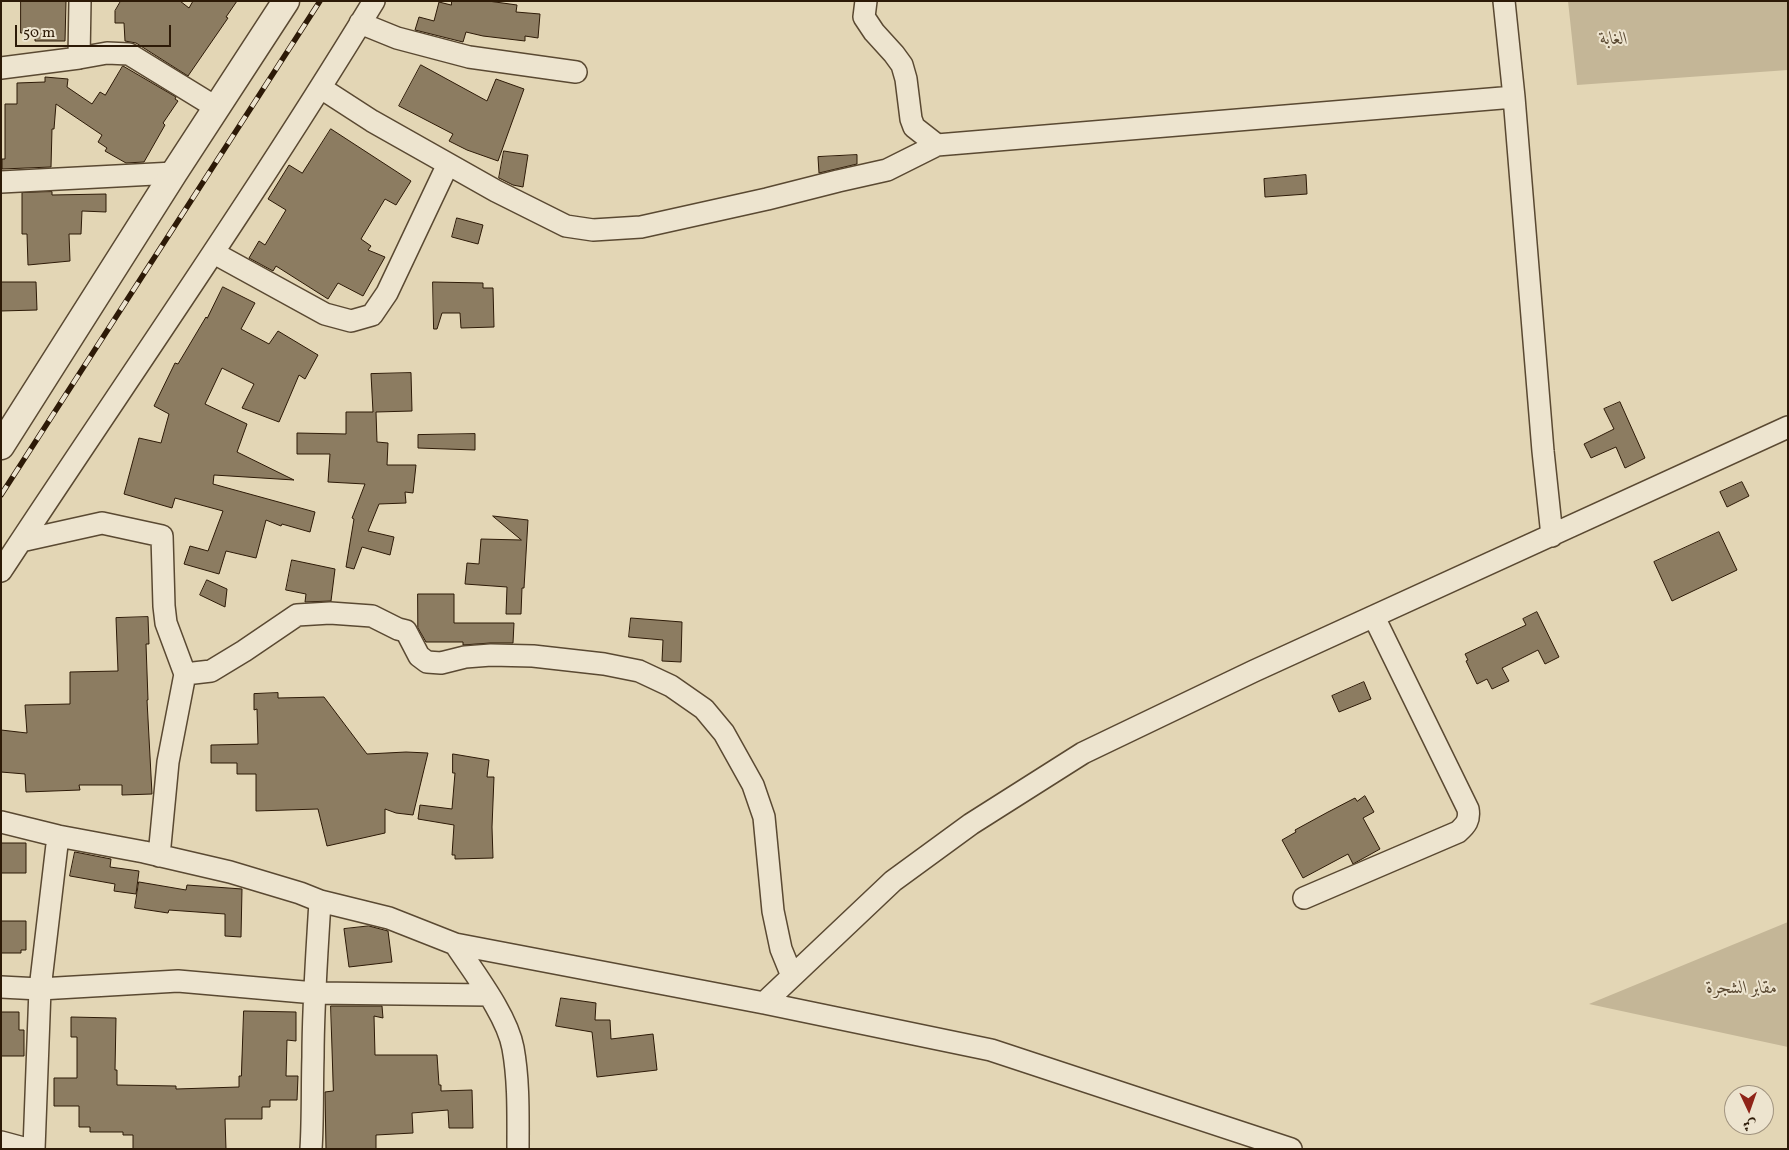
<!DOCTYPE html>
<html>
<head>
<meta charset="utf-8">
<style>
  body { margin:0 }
  #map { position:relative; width:1789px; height:1150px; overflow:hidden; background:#e3d6b5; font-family:Vollkorn,Amiri,serif }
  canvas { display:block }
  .frame { position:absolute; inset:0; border:2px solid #2d1a07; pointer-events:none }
  .north { position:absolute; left:1724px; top:1085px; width:50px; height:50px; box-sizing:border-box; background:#ede4cf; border:1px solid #a0937f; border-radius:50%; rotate:177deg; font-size:14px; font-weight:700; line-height:20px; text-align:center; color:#2d1a07 }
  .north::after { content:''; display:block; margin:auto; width:18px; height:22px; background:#8f2418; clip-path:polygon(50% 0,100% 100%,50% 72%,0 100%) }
  .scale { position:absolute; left:15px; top:25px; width:156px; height:22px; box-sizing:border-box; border:2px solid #2d1a07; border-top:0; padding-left:6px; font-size:15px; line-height:18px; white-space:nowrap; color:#2d1a07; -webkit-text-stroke:4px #ede4cf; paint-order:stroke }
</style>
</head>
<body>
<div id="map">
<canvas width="1789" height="1150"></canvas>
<div class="frame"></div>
<div class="north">ش</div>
<div class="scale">50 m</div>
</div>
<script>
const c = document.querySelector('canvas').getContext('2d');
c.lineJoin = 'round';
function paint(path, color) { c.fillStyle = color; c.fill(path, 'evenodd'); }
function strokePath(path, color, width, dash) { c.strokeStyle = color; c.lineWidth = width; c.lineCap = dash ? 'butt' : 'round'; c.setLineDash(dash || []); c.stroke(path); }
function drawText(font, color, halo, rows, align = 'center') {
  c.font = font + ' Vollkorn,Amiri,serif'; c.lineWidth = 4; c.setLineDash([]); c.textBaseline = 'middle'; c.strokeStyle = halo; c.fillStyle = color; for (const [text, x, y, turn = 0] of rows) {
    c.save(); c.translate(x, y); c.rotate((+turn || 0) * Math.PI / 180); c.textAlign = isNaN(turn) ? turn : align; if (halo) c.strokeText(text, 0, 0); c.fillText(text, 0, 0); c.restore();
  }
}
const green = new Path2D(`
  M1568 1H1788V70L1577 85Z
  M1788 922V1047L1589 1004Z`);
const building = new Path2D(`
  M21 1H66L65 41H35V33H21Z
  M121 1H180L189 8 193 1H237L226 17 228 18 188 76 136 43 125 41 124 23H115V11Z
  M452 1H488L517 5 516 12 540 14 538 38 525 36V41L483 36 466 32 463 42 415 30 419 17 434 21 439 2 451 5Z
  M421 65 487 101 496 79 524 89 498 161 467 150 449 141 453 134 399 106Z
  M123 66 176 97 175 99 178 101 163 123 165 125 144 162 126 163 105 151 107 148 98 142 102 135 56 104 54 129H52L51 167 2 169V159H5V104H17V83L45 82V77L68 79 67 87 92 104 100 92 105 95Z
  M331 129 411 181 396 205 385 199 361 239 371 246 368 250 385 257 363 296 338 283 328 299 276 266 273 271 249 258 259 241 265 245 286 210 268 199 289 165 302 173Z
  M504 151 528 155 523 187 513 185 499 178Z
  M857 155V164L819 173 818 157Z
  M1306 175 1307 194 1265 197 1264 179Z
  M52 192V195L106 194V212L82 211 81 234H69L70 261 28 265 27 234H22V193Z
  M457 218 483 225 478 244 452 237Z
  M1 282H36L37 310 1 311Z
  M433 282 483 283V288H493L494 327 461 328 460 313H442L437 329H434Z
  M223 287 255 303 241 329 269 344 278 331 318 355 305 379 299 375 279 422 242 408 254 384 222 368 205 404 247 424 237 452 294 480 214 475 213 484 315 512 310 532 282 524 281 526 266 520 256 558 226 551 219 574 184 564 190 546 208 551 223 511 175 498 172 508 124 494 139 438 161 443 169 414 154 406 175 363 178 364 206 317 207 318Z
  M411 373 412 411 376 412 377 442 388 443 387 465H416L413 493 405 492 406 503 379 504 368 531 394 537 390 555 362 547 354 569 346 567 354 519 352 518 365 484 328 482 330 454H297V433L346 434V412H373L371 374Z
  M1620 402 1645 458 1625 468 1616 447 1591 458 1584 444 1614 429 1604 409Z
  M475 434V450L418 448V435Z
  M1742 482 1749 496 1727 507 1720 492Z
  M493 516 528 520 524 588H522L521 614H506L507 587 465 584 467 563 479 564 481 539 521 540Z
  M1719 532 1737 570 1672 601 1654 562Z
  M292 560 335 569 331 601 305 602 306 594 286 590Z
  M207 580 227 589 225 607 200 595Z
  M418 594H454V623H514L513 643H490L463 645V642H426L418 628Z
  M1537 612 1559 657 1545 664 1538 650 1502 668 1509 681 1492 689 1487 679 1477 684 1466 661 1468 660 1465 654 1526 625 1523 619Z
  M148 617 149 644H146L148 700H147L152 794 122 795V785H79L80 790 26 792 25 774 1 772V730L27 733 25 705 70 704V672L118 671 116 618Z
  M631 618 682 622 681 662 662 661 663 640 629 637Z
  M1364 682 1371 699 1339 712 1332 696Z
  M278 693V698L324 697 367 754 406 752 428 753 413 815 396 813 385 809V833L327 846 318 809 256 811V774H237V763H211V745L258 744 257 709 254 710V694Z
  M453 754 489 760 487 777H494L492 827 493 858 455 859V855H452L454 825 418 819 420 805 452 809 455 773H453Z
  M1365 796 1374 812 1363 818 1380 849 1353 864 1348 854 1303 878 1282 840 1296 832 1295 830 1328 812 1355 798 1357 801Z
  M1 843H26V873H1Z
  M75 852 111 859 110 867 139 871 136 894 114 891 115 884 70 876Z
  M139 882 186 890 187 885 242 889 241 937 225 936V914L169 910 168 913 135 908Z
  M1 921H26V950H21V953H1Z
  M369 926 388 931 392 962 349 967 344 929Z
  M561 998 596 1003 595 1020H610L611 1039 653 1034 657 1070 597 1077 592 1032 556 1026Z
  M331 1006H382L383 1018 374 1016 375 1055H437L439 1085H441V1091L472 1090 473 1128H449L448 1110 412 1113 413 1133 376 1135V1149H326L325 1092 333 1091Z
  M244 1011 296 1012V1041L287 1040 286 1076H298L297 1100H270V1107H262V1119H225L226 1149H133V1135H123V1132H90V1127H79V1106H54V1078H77V1037H71V1017L116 1018 115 1070H117V1085L176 1086V1089L239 1087V1076H241Z
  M1 1012H19V1030H24V1056H1Z`);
const minor = new Path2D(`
  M866 1 864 17 874 32 894 54 902 65 906 79 911 119 914 127 937 145
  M1504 1 1514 97 1543 451 1552 536
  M360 23 397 38 469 57 576 72
  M79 58 80 1
  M1 68 79 58 107 53 129 54 217 108
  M321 88 372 121 496 191 566 226 593 230 641 227 767 199 838 181 887 170 937 145 1514 97
  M1 182 174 173
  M214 253 325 314 351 321 372 315 387 293 448 164
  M21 541 102 523 162 536 164 606 166 623 185 674 211 671 244 651 297 615 330 613 372 616 398 629 406 631 419 656 427 662 441 663 465 657 491 655 533 656 604 664 639 671 671 686 704 709 724 733 753 785 764 817 773 911 781 949 792 976
  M1 571C126 381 256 195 374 1
  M1 822 58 836 144 852 230 872 300 893 320 901 389 918 455 944 764 1003 991 1050 1291 1149
  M159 856 168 762 185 674
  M1304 898 1458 832C1466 825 1470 820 1468 809L1374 617
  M455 944C474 973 507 1015 513 1048 519 1081 518 1116 518 1149
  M1 987 40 989 178 981 315 993 489 995
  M764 1003 893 881 971 824 1083 753 1254 671 1788 427
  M1 1142 27 1149
  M34 1149 40 989 58 836
  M311 1149C313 1118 312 1088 313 1057 313 1005 317 953 320 901`);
const tertiary = new Path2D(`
  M1 446 174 173 286 1`);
const rail = new Path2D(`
  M1 495 320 1`);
const parkNames = [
  ["الغابة",1614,41],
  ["مقابر الشجرة",1742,990]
];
paint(green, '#c4b697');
paint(building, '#8c7c61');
strokePath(building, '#2d1a07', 1);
strokePath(minor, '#5a4932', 24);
strokePath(tertiary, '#5a4932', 29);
strokePath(minor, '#ede4cf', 21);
strokePath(tertiary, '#ede4cf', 26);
strokePath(rail, '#2d1a07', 5.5);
strokePath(rail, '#ede4cf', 4, [11]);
drawText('italic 18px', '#5a4932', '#ede4cf', parkNames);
</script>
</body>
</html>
